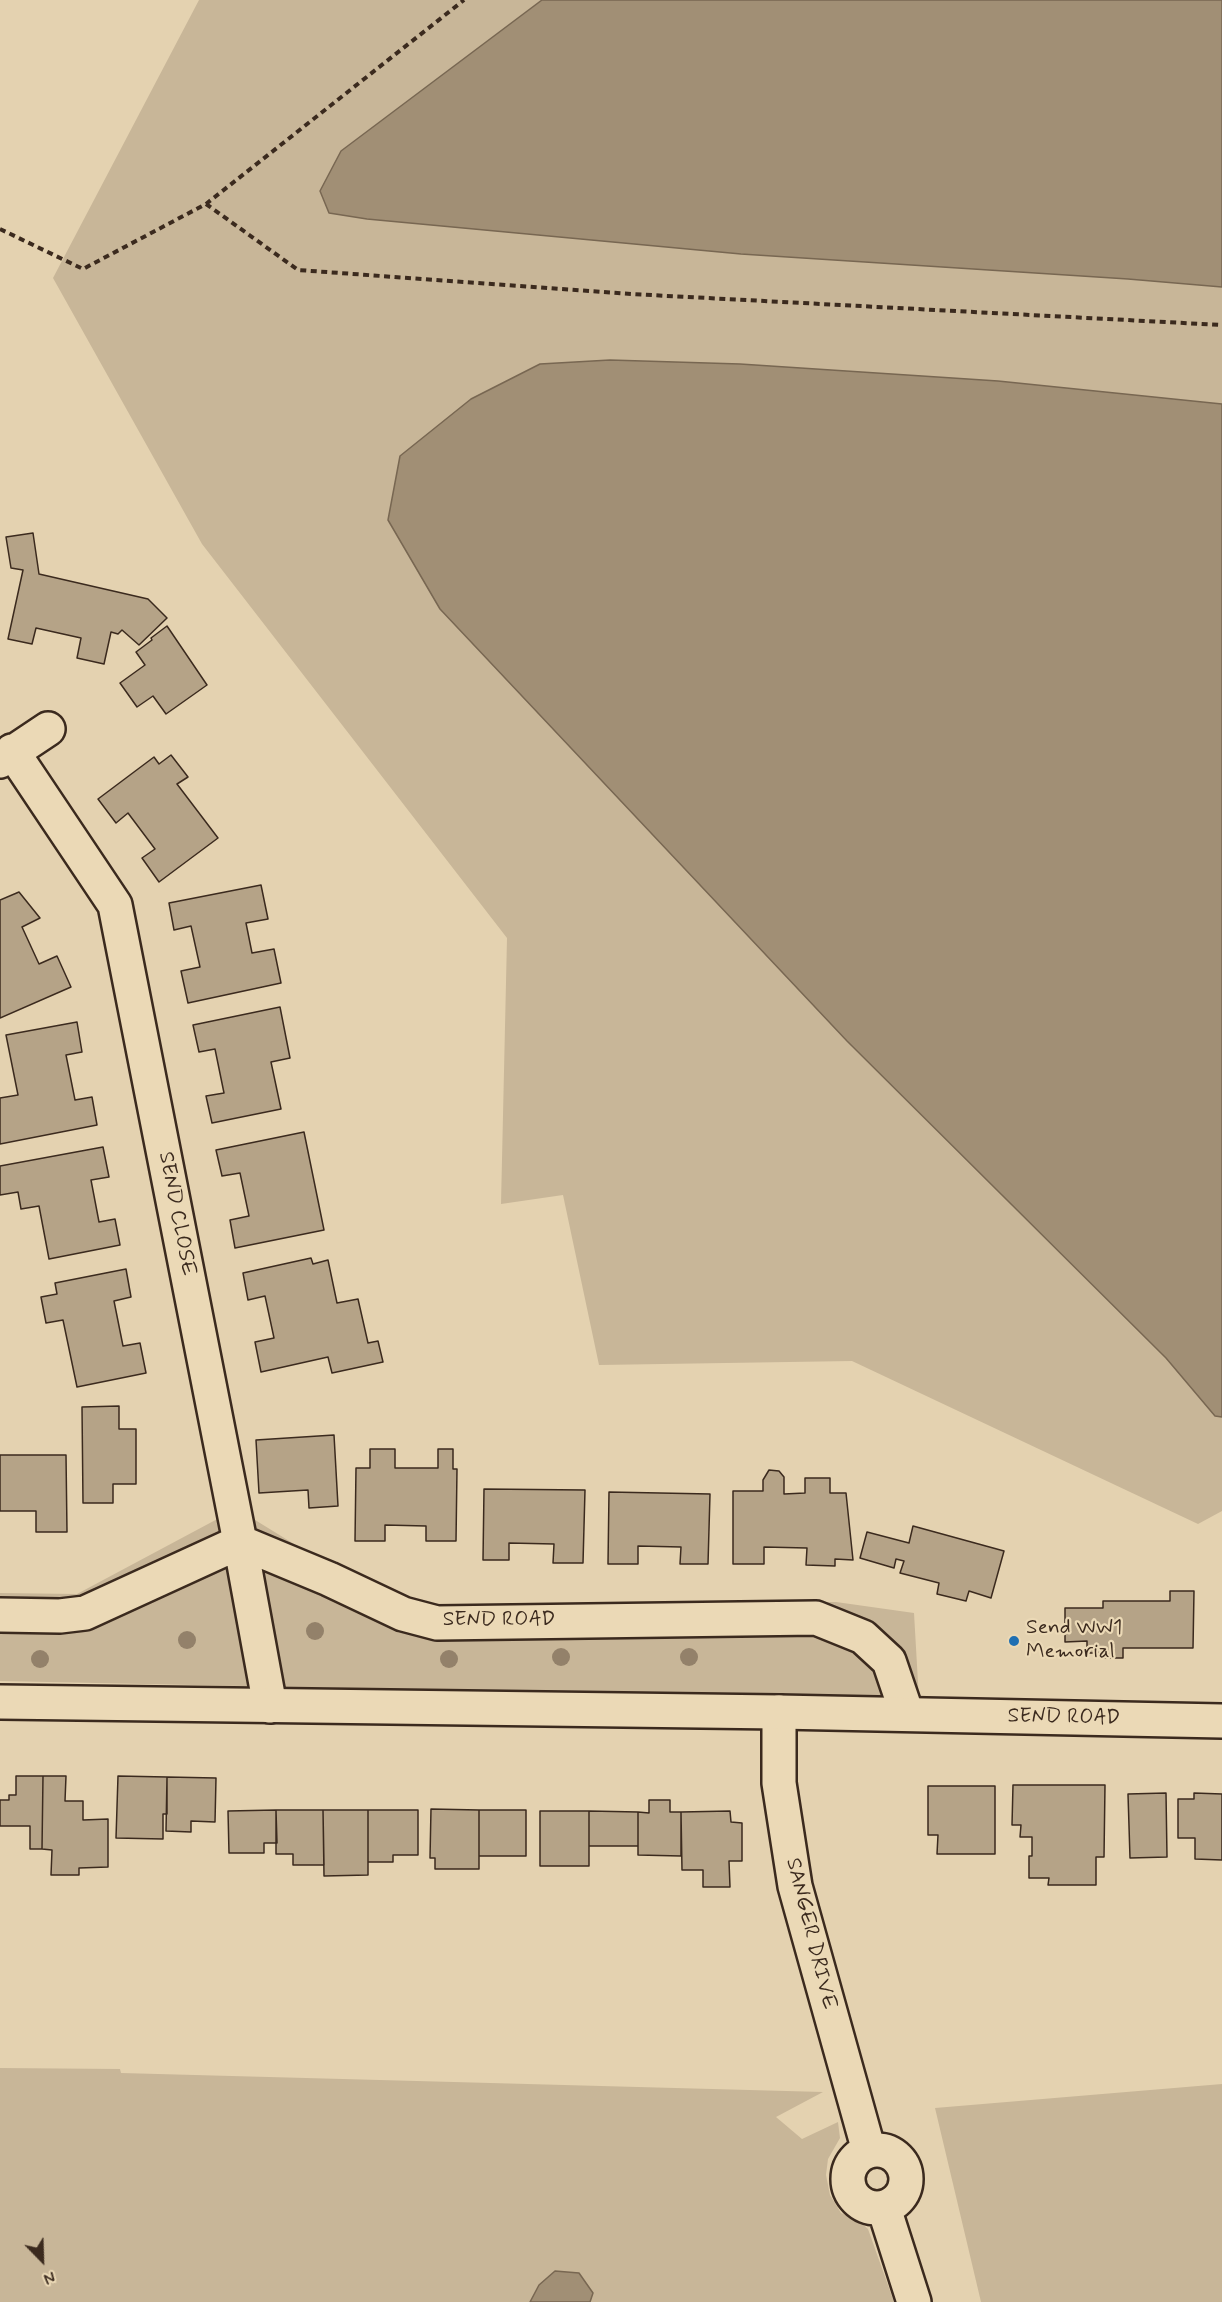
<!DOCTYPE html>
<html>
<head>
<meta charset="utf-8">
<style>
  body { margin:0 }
  #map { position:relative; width:1222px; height:2302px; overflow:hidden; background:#e4d2b0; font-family:Mynerve,sans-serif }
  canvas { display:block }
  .north { position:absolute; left:12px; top:2230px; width:60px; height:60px; -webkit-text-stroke:4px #ebd9b6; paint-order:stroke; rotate:157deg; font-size:16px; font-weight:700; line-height:24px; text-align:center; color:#3b2a1e }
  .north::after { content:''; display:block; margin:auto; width:21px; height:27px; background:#3b2a1e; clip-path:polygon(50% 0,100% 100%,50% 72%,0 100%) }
</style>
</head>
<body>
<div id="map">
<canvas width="1222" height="2302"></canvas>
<div class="north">N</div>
</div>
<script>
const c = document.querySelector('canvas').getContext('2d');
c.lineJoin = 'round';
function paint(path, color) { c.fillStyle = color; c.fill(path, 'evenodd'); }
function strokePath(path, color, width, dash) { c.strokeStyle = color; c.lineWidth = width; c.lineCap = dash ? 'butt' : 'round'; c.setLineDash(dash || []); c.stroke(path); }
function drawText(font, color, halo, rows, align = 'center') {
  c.font = font + ' Mynerve,sans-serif'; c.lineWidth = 4.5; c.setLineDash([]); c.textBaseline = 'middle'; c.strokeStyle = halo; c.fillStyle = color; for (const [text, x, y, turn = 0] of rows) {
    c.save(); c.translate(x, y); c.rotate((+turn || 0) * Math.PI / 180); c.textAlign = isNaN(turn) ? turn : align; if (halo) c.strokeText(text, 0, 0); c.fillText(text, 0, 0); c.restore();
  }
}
const green = new Path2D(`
  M199 0H542L341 151 1128 279 1222 287V404C1095 391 968 380 841 371 741 364 641 359 540 364L388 520 440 609 847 1041 1166 1358 1215 1416 1222 1417V1511L1198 1524 852 1361 599 1365 563 1195 501 1204 507 938 202 544 53 278Z
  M247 1515 393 1605 836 1602 914 1613 919 1700 0 1681V1593L77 1594 223 1516Z
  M0 2068 120 2069 121 2073 823 2092 776 2117 802 2139 838 2122 840 2138 828 2159 826 2175 830 2195 841 2213 858 2220 868 2229 894 2302H0Z
  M1222 2084V2302H981L935 2108Z`);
const water = new Path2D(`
  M542 0H1222V287L1128 279 741 254 367 219 329 213 320 191 341 151Z
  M610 360 740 364 998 381 1222 404V1417L1215 1416 1166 1358 847 1041 440 609 388 520 400 456 471 399 540 364Z
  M555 2271 579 2273 593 2293 590 2302H530L539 2285Z`);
const building = new Path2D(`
  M33 533 39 574 148 599 167 618 139 645 122 630 118 634 111 632 104 664 77 658 81 638 36 628 32 644 8 639 23 570 11 568 6 537Z
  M167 626 207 685 166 714 153 696 137 707 120 683 145 665 136 652 152 640 151 638Z
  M171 755 188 777 177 784 218 838 159 882 142 858 155 849 128 813 116 823 98 799 154 757 159 764Z
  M261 885 268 919 246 923 252 953 274 949 281 983 188 1003 181 971 200 967 191 926 174 930 169 903Z
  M19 892 40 918 22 927 39 964 57 956 71 987 0 1018V900Z
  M280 1007 290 1058 271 1062 281 1109 212 1123 206 1096 224 1093 215 1049 199 1052 193 1025Z
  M77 1022 82 1052 66 1055 75 1100 92 1097 97 1125 0 1144V1098L18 1095 6 1035Z
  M304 1132 324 1230 235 1248 230 1220 249 1216 240 1173 222 1176 216 1150Z
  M103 1147 109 1177 91 1180 99 1222 115 1219 120 1245 49 1259 39 1206 21 1209 18 1192 0 1195V1166Z
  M311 1258 313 1264 328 1260 337 1303 358 1299 368 1343 378 1341 383 1362 332 1373 328 1357 261 1372 255 1342 274 1338 265 1296 248 1300 243 1273Z
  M126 1269 131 1297 114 1301 123 1346 140 1343 146 1373 77 1387 63 1320 46 1323 41 1297 57 1294 55 1283Z
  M119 1406V1429H136V1484H113V1503H83L82 1407Z
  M334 1435 338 1506 309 1508 308 1490 259 1493 256 1440Z
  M370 1449H395V1468H438V1449H453V1469H457L456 1541H426V1526L385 1525V1541H355L356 1468H370Z
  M0 1455H66L67 1532H36V1511H0Z
  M769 1470 779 1471 784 1477V1494L805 1493V1478H830V1493H846L853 1560 835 1559V1566L806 1565 807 1548 764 1547V1564H733V1491H763V1480Z
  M484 1489 585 1490 583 1563H553L554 1544 509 1543V1560H483Z
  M609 1492 710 1494 708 1564H680L681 1547 638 1546V1564H608Z
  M913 1526 1004 1551 991 1598 969 1591 966 1601 937 1594 939 1583 900 1573 904 1561 896 1559 894 1568 860 1558 867 1532 909 1543Z
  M1170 1591H1194L1193 1648H1123V1658H1101V1653H1087V1641L1065 1642V1608H1103V1601H1170Z
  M16 1776H43L42 1849H30V1826H0V1800H9V1795H16Z
  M43 1776H66L65 1801H83V1820L108 1819V1867L79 1868V1875H51L52 1850 42 1849Z
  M118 1776 167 1777V1814H163V1839L116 1838Z
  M167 1777 216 1778 215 1822 191 1821V1832L166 1831Z
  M1013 1785H1105L1104 1857H1096V1885H1048L1049 1878H1029V1856H1032V1837H1020L1021 1825H1012Z
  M928 1786H995V1854H937L938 1835H928Z
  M1166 1793 1167 1857 1130 1858 1128 1794Z
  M1194 1793 1222 1794V1860L1195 1859V1838H1178V1799H1194Z
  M649 1800H670V1812H681V1856L638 1855V1812L649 1813Z
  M431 1809 479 1810V1869H435V1858H430Z
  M276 1810H323L324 1865H293V1854H276Z
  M276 1810 277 1843H264V1853H229L228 1811Z
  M323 1810H368V1875L324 1876Z
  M368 1810H418V1855H393V1862H368Z
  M479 1810H526V1856H479Z
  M540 1811H589V1866H540Z
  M589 1811 638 1812V1846H589Z
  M730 1811 731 1822 742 1823V1861H729L730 1887H703V1870H682L681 1812Z`);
const path = new Path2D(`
  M206 204 298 270 631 294 1222 325
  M0 229 83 269 206 204 464 0`);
const minor = new Path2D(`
  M12 751 115 905 240 1542 270 1706
  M0 761 48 729
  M0 1615 60 1616 85 1613 240 1542 329 1579 403 1614 437 1623 816 1618 863 1637 889 1661 907 1714
  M779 1712V1783L795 1886 869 2151
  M848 2179a29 29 0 1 1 58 0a29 29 0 1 1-58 0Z
  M884 2208 914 2302`);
const primary = new Path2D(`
  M0 1702 779 1712 1222 1721`);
const trees = [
  [315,1631],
  [187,1640],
  [561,1657],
  [689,1657],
  [40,1659],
  [449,1659]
];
const markers = [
  [1014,1641,6,"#1f6fb2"]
];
const streetNames = [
  ["SEND CLOSE",176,1214,79],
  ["SEND ROAD",499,1621],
  ["SEND ROAD",1064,1718,1],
  ["SANGER DRIVE",810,1934,76]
];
const poiNames = [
  ["Send WW1",1026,1629],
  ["Memorial",1026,1653]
];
paint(green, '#c8b698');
paint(water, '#a18f75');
strokePath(water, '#786752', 1.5);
paint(building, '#b5a387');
strokePath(building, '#3b2a1e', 1.5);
strokePath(minor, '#3b2a1e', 38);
strokePath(primary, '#3b2a1e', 38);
strokePath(path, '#3b2a1e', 4, [6, 4.5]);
strokePath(minor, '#ebd9b6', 33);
strokePath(primary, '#ebd9b6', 33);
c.fillStyle = '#93816a';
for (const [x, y] of trees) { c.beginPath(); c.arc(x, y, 9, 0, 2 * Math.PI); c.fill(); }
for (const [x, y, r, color] of markers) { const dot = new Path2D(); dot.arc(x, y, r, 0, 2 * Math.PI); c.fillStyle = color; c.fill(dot); strokePath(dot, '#ebd9b6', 2); }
drawText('21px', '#3b2a1e', '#ebd9b6', streetNames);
drawText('21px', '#3b2a1e', '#ebd9b6', poiNames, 'left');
</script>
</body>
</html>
